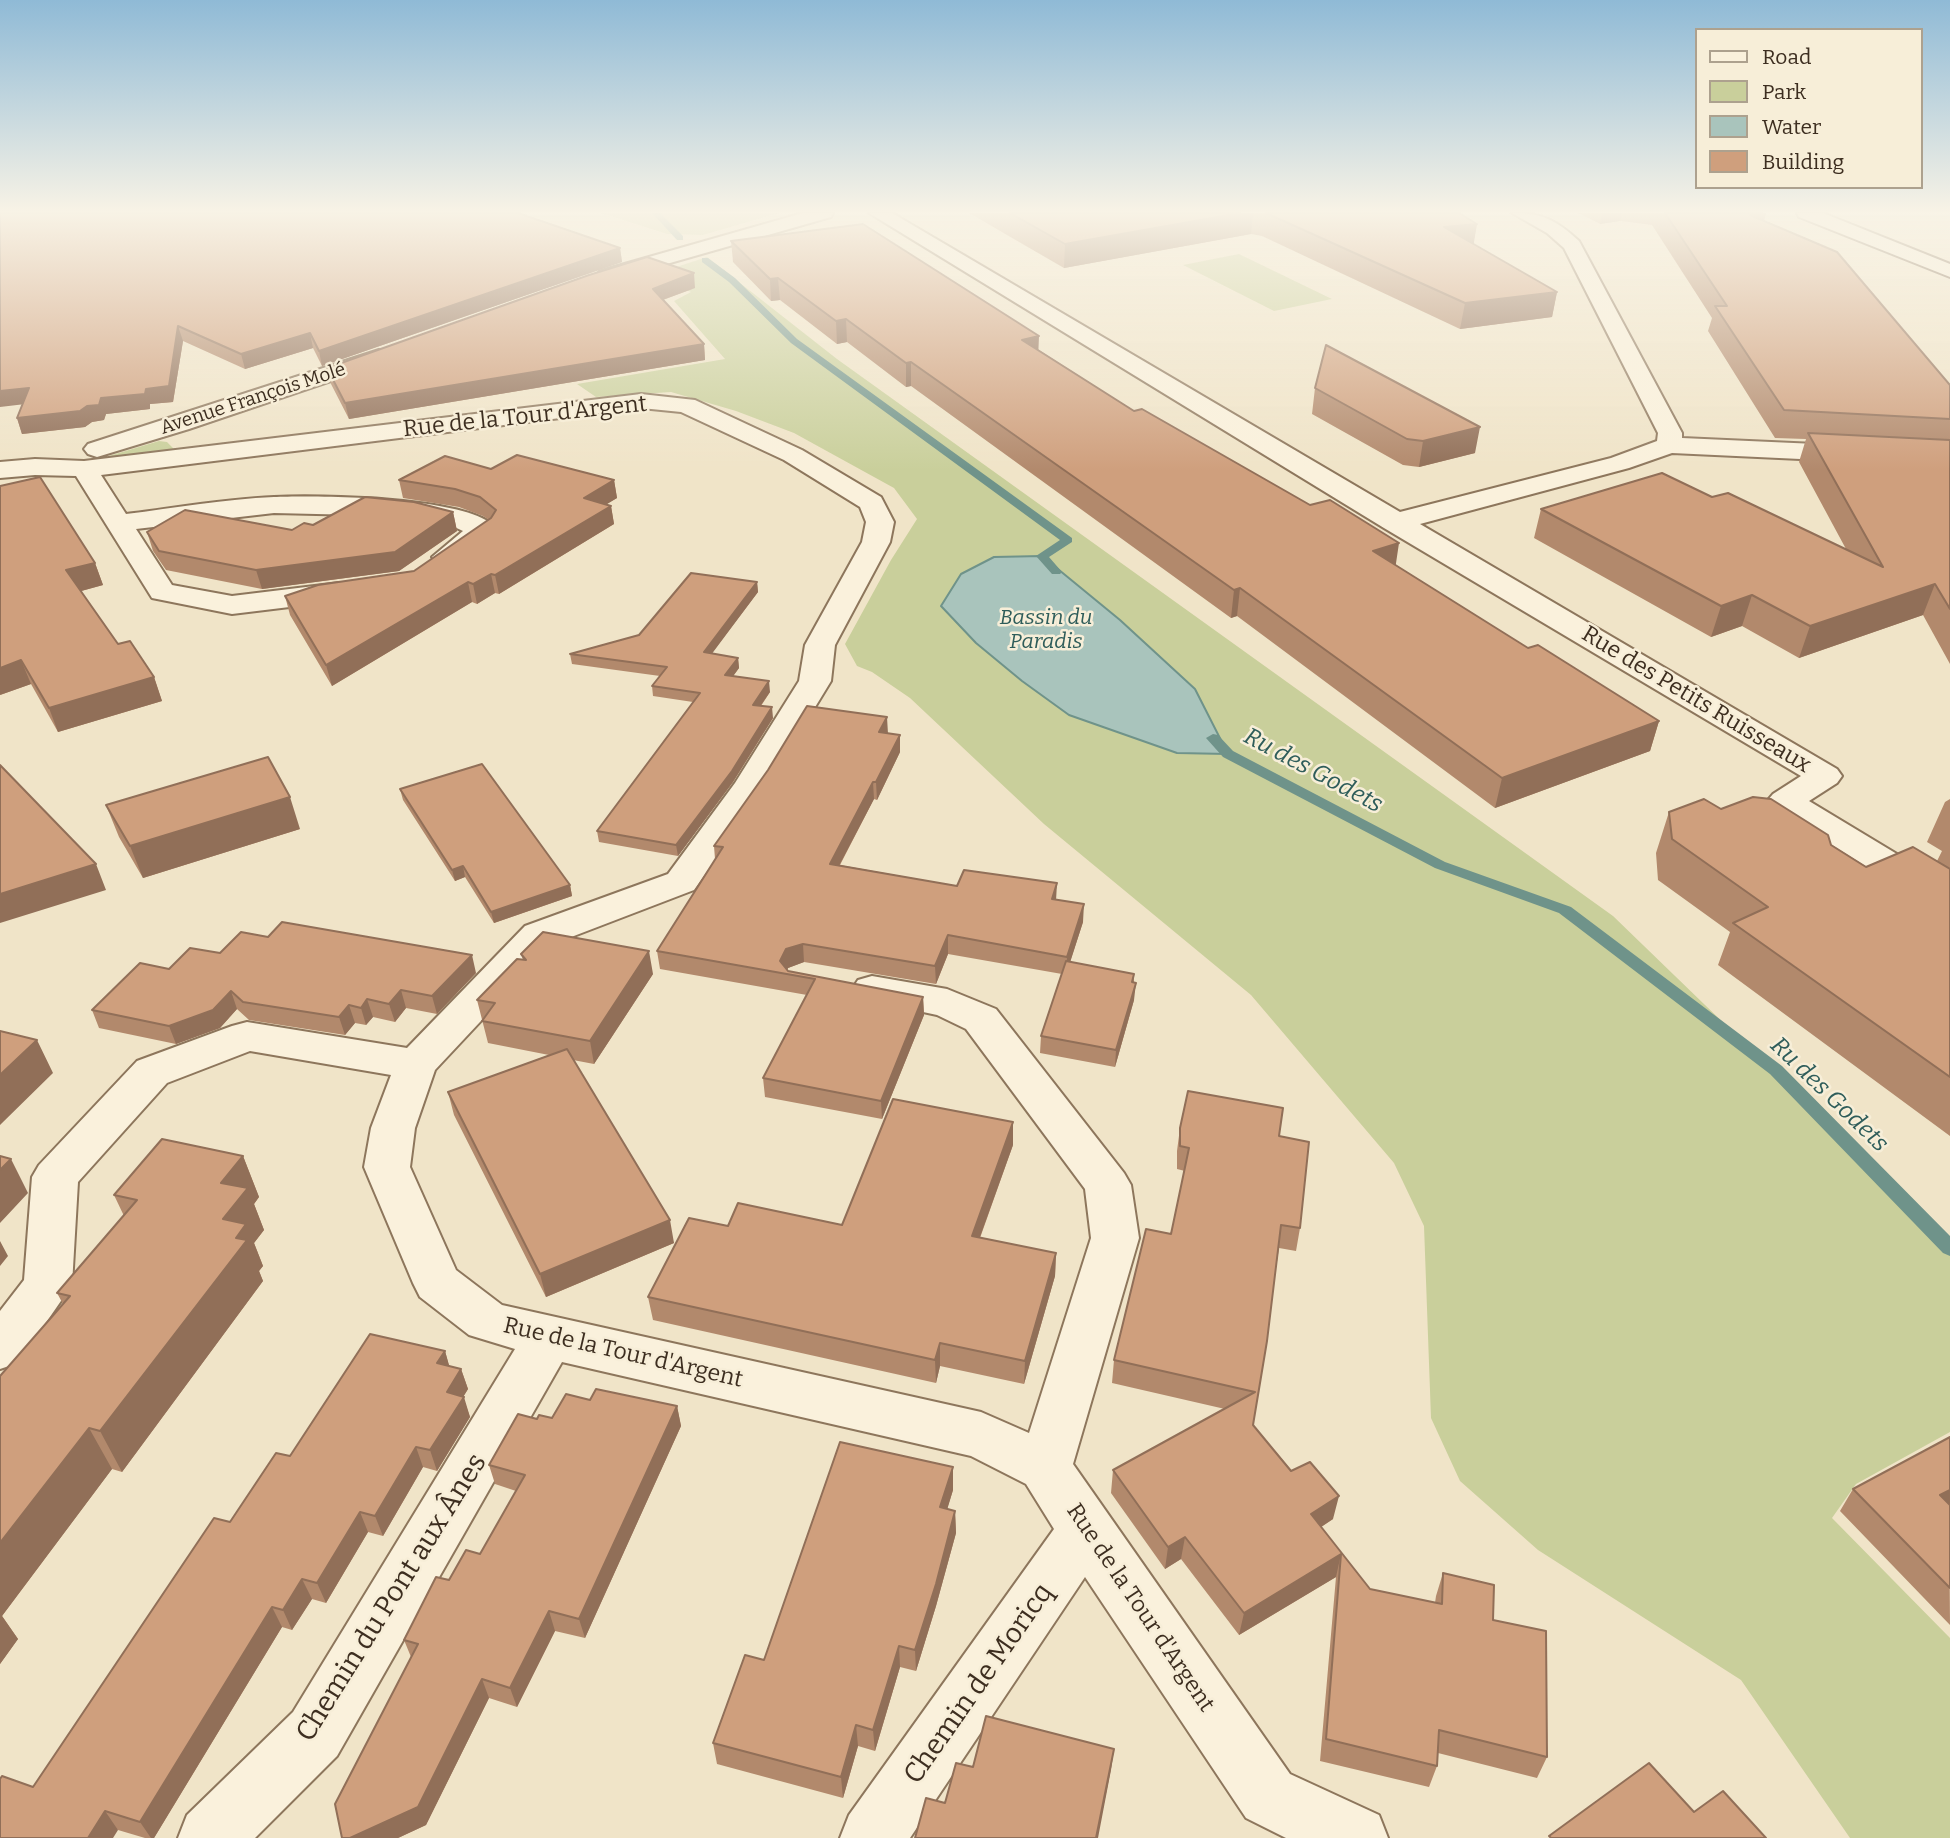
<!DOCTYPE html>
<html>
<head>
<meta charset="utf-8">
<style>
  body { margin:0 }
  #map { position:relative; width:1950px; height:1838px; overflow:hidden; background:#f0e4c8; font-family:Bitter,serif }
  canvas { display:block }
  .legend { position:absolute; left:1695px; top:28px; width:228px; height:161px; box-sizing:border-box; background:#f7eed8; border:2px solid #ada18e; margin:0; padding:9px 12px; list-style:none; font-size:21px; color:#3d2e20 }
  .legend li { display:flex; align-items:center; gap:14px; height:35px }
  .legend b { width:35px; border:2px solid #ada18e }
</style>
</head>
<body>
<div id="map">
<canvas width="1950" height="1838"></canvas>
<ul class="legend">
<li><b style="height:9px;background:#faf1dc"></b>Road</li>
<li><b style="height:19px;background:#c9cf9b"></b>Park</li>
<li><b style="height:19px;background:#a9c4bc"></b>Water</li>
<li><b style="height:19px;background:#cf9f7d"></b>Building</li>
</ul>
</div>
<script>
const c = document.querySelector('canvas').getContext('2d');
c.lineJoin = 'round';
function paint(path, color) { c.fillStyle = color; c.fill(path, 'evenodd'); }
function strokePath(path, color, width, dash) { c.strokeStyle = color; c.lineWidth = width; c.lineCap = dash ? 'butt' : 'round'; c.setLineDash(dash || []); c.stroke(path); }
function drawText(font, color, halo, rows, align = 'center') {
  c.font = font + ' Bitter,serif'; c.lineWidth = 5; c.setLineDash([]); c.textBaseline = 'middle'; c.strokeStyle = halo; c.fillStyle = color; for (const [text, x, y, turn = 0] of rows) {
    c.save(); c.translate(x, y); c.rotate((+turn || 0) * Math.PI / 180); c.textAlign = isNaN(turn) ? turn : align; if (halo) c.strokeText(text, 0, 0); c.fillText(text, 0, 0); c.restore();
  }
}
const green = new Path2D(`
  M601 213H779L703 235 667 234Z
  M1239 254 1332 299 1274 311 1183 265Z
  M707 257 837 359 1613 916 1950 1242V1432L1856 1484 1832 1518 1950 1638V1838H1850L1741 1680 1538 1550 1460 1481 1431 1418 1424 1226 1394 1163 1251 995 1044 824 910 698 872 672 857 666 845 644 891 560 917 519 894 488 794 433 736 411 671 392 596 397 577 384 725 359 674 301 691 292 652 275Z
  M159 441 167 442 174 449 99 459Z`);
const water = new Path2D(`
  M1042 556 1120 620 1195 689 1228 754 1177 753 1069 715 1022 681 976 643 941 606 961 574 994 557Z`);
const stream = new Path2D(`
  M652 213H660L683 236V240H677Z
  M702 258H708L735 278 797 339 1072 538V542L1049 557 1062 572 1060 574H1052L1036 556 1060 540 791 343 729 282 702 262Z
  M1213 734 1218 735 1233 751 1445 862 1571 907 1782 1066 1950 1236V1256L1943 1253 1770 1074 1559 913 1435 868 1223 757 1206 738Z`);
const street = new Path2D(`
  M803 213H833L831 217 614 279H600L597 275 600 271Z
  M869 213H892L1400 512 1611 458 1657 441 1658 433 1564 248 1547 233 1512 213C1543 213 1556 220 1579 241L1682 433V438L1950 450V466L1672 453 1629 468 1420 524 1837 769 1842 776 1837 783 1809 801 1950 886V915L1937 911 1773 808 1767 801 1773 794 1801 776 1384 528Z
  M379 350 387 352 390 357 387 362 189 429 97 457 88 454 84 449 88 444Z
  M641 394 695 400 802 450 881 497 894 522 890 542 835 645 831 681 767 786 694 890 553 944 435 1070 415 1128 410 1167 456 1270 502 1305 981 1412 1029 1433 1091 1238 1085 1189 966 1029 937 1015 858 998 852 989 858 980 872 976 947 989 996 1009 1124 1173 1131 1185 1139 1238 1073 1464 1290 1774 1379 1815 1388 1838H1286L1246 1818 1085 1577 910 1838H840L849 1815 1054 1529 1026 1484 971 1456 562 1362 337 1756 255 1838H178L187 1815 293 1712 515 1349 469 1335 420 1297 413 1283 364 1167 371 1128 391 1075 250 1051 167 1083 78 1182 72 1285 18 1363 0 1369V1311L24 1280 32 1177 39 1165 137 1061 232 1026 247 1022 407 1048 525 926 668 874 735 783 799 681 805 645 862 542 866 522 860 507 784 460 681 412 641 408 101 475 126 514C175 508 225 499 274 497 315 495 474 496 497 529 485 546 457 568 436 563L432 557 463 531 448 524 401 516 274 513 136 529 172 585 232 596 339 583 349 586 354 592 349 598 339 601 232 614 152 598 76 476 35 475 0 478V462L35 459 84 461Z`);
const secondary = new Path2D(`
  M1797 213H1823L1950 264V277L1799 217Z`);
const wall = new Path2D(`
  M0 213 620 248 622 262 322 366 313 348 245 369 183 341 173 402 150 404V409L106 414 104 420 92 422 85 427 22 434 17 418 22 405Z
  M969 213H1459L1477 224 1473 244 1557 292 1552 317 1460 329 1262 236 1251 234 1064 268Z
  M1578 213H1766L1764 221 1950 385V664L1923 615 1799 658 1742 626 1711 637 1534 538 1541 509 1712 497 1846 549 1799 462 1806 439 1775 438 1708 331 1712 318 1652 225 1620 221 1600 224Z
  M731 241 1039 350 1134 411 1396 565 1528 648 1659 721 1650 751 1495 808 1237 616 1231 618 911 386 906 387 847 342 837 344 780 300 771 301 733 262Z
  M695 288 663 300 704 344 705 360 349 419 331 384 327 368Z
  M1315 388 1475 453 1419 467 1403 465 1312 414Z
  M491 469 614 480 617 498 606 504 611 506 614 524 499 594 495 593 477 604 472 602 332 686 290 615 285 596 414 571 489 520 483 516 459 507 403 498 399 480Z
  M453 512 457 531 399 571 262 589 166 570 153 551 147 532 292 530 313 525Z
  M95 563 103 585 81 591 118 644 154 677 162 701 58 732 31 684 0 695Z
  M757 582 758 592 711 654 738 658 739 668 733 676 770 692 761 706 773 718 733 782 678 856 599 842 597 831 693 702 653 696 652 686 660 676 572 664 570 654 639 635Z
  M888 733 900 752 877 800 874 799 840 865 957 886 1056 899 1083 922 1070 962 1134 974V1000L1115 1067 1040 1053 1041 1036 1062 974 948 954 936 984 804 962 788 968 787 970 788 971 923 997 924 1015 882 1119 765 1097 763 1078 807 995 660 969 657 951 715 859 714 846Z
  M400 789 570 885 572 896 494 923 465 877 455 881 403 800Z
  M1950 799V1136L1718 965 1730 932 1658 880 1656 853 1669 812 1721 809 1831 845 1866 867 1937 861 1942 851 1927 842 1945 802Z
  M106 805 300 829 143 878 119 837Z
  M220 953 476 973 437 1014 406 1008 395 1022 373 1017 366 1025 355 1023 345 1035 249 1020 237 1009 220 1028 176 1044 99 1028 92 1010 169 969Z
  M521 954 653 974 594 1064 573 1060 674 1243 546 1297 454 1115 448 1092 549 1055 488 1043 477 1000 523 960Z
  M1180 1128 1279 1136 1300 1228 1296 1251 1279 1248 1253 1425 1333 1519 1321 1527 1370 1589 1435 1603 1436 1596 1443 1573 1493 1620 1547 1757 1537 1778 1438 1753 1437 1766 1429 1787 1320 1761 1336 1577 1239 1635 1181 1559 1165 1569 1111 1493 1113 1470 1225 1409 1112 1383 1114 1360 1171 1234 1185 1171 1177 1169V1151Z
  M1013 1145 980 1238 1056 1253 1055 1276 1024 1384 940 1366 936 1383 653 1320 648 1297 728 1226 842 1225Z
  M243 1156 259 1197 254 1204 264 1230 254 1243 263 1266 259 1271 263 1281 122 1472 112 1469 2 1616 18 1639 0 1664V1376L63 1304 57 1293 124 1216 114 1195Z
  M445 1351 449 1366 461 1369 468 1389 463 1397 470 1417 437 1471 423 1467 383 1536 368 1532 326 1603 312 1599 292 1630 282 1627 154 1838H145L118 1830 33 1787 230 1522 290 1456Z
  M590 1400 677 1406 681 1426 585 1638 555 1631 517 1707 489 1698 426 1825 398 1838H342L411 1657 404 1640 449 1580 480 1554 516 1491 495 1484 489 1465 537 1419 552 1418Z
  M1950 1437 1949 1504 1950 1625 1840 1511 1853 1489Z
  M953 1467V1490L947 1509 955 1511 956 1533 936 1606 916 1671 900 1667 875 1751 858 1746 843 1798 717 1764 713 1743 764 1660Z`);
const shadedWall = new Path2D(`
  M1240 213H1253L1251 234 1064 268 1065 244Z
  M1602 213H1622L1620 221 1600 224Z
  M1766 213 1760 236 1750 215Z
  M1477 224 1473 248 1444 227Z
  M620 248 622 262 322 366 319 351Z
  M694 273 695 288 654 303 653 289Z
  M778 278 780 300 771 301 770 279Z
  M1557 292 1552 317 1460 329 1465 303Z
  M846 319 847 342 837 344 836 321Z
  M178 326 183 341 173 402 150 404V409L106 414 104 420 92 422 85 427 22 434 17 418 87 406 101 398 146 389Z
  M310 333 313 348 245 369 241 354Z
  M1039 336 1038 360 1022 340Z
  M704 344 705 360 349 419 345 403Z
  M911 362V386L906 387V363Z
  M29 388 34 403 0 407V391Z
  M1480 427 1475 453 1419 467 1423 441Z
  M614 480 617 498 586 517 584 498Z
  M611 506 614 524 499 594 495 575Z
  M453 512 457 531 399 571 262 589 256 570Z
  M1399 543 1395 570 1373 551Z
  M95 563 103 585 74 593 66 570Z
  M491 574 495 593 477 604 473 584Z
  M468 582 472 602 332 686 326 665Z
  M757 582 758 592 705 663 704 652Z
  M1935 584 1923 615 1799 658 1810 626Z
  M1240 588 1237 616 1231 618 1234 590Z
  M1752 595 1742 626 1711 637 1721 606Z
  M738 658 739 668 726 686 725 675Z
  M21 660 31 684 0 695V668Z
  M154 677 162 701 58 732 49 708Z
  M769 681 770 692 754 715 753 705Z
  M772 707 773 718 733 782 678 856 676 845Z
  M887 717 888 734 879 732Z
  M1659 721 1650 751 1495 808 1502 778Z
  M900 735V752L877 800 876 782Z
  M873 782 874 799 831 881 830 864Z
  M290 797 300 829 143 878 130 846Z
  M96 864 106 890 0 923V894Z
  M463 866 465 877 455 881 452 870Z
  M1057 883 1056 901 1052 899Z
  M570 885 572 896 494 923 491 912Z
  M1084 904 1083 922 1066 975 1067 957Z
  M948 935V954L936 984 935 966Z
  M803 944 804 962 788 968 785 974 780 961 786 949Z
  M649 951 653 974 594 1064 590 1041Z
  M472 955 476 973 437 1014 432 996Z
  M1136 983 1134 1000 1115 1067 1116 1050Z
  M401 990 406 1008 395 1022 389 1004Z
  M231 991 237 1009 220 1028 176 1044 169 1026Z
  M923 997 924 1015 882 1119 881 1101Z
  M367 999 373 1017 366 1025 361 1008Z
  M349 1005 355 1023 345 1035 339 1017Z
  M37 1040 53 1073 0 1125V1075Z
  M1013 1122V1145L972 1259V1236Z
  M243 1156 259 1197 254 1204 264 1230 254 1243 263 1266 259 1271 263 1281 122 1472 100 1431 223 1219 221 1183Z
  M11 1159 28 1193 0 1223V1170Z
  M670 1220 674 1243 546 1297 540 1274Z
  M0 1241 8 1256 0 1266Z
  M1056 1253 1055 1276 1024 1384 1025 1361Z
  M940 1343V1366L936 1383 935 1360Z
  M445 1351 451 1372 437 1363Z
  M461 1369 468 1389 454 1412 447 1392Z
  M464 1397 470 1417 437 1471 430 1450Z
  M677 1406 681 1426 585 1638 579 1619Z
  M89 1428 112 1469 2 1616 18 1639 0 1664V1543Z
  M416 1447 423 1467 383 1536 375 1516Z
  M953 1467V1490L941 1530 940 1507Z
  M1950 1490V1504L1926 1518 1940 1495Z
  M1339 1496 1333 1519 1306 1537 1311 1514Z
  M955 1511 956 1533 936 1606 916 1671 915 1650Z
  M360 1512 368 1532 326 1603 317 1583Z
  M1185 1537 1181 1559 1165 1569 1168 1547Z
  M1341 1554 1336 1577 1239 1635 1244 1613Z
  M302 1579 312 1599 292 1630 283 1610Z
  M272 1607 282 1627 154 1838H151L140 1822Z
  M549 1611 555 1631 517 1707 510 1688Z
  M899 1646 900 1667 875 1751 873 1730Z
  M482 1679 489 1698 426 1825 398 1838H350Z
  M856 1725 858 1746 843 1798 841 1777Z
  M1114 1749 1111 1770 1098 1838H1096Z
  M105 1811 118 1830 113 1838H88Z`);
const building = new Path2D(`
  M0 213H518L620 248 319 351 310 333 241 354 178 326 169 386 146 389 145 394 101 398 99 405 87 406 80 411 17 418 29 388 0 391Z
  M1010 213H1240L1065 244Z
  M1266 213H1459L1477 224 1444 227 1557 292 1465 303Z
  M1665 213H1762L1750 215 1837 252 1950 385V419L1784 410 1715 306H1727Z
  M863 224 1039 336 1022 340 1134 411 1142 409 1310 505 1330 500 1399 543 1373 551 1528 648 1538 645 1659 721 1502 778 1240 588 1234 590 911 362 906 363 846 319 836 321 778 278 770 279 731 241Z
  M647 257 694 273 653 289 704 344 345 403 327 368 589 275Z
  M1326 345 1480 427 1423 441 1407 439 1315 388Z
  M1808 433 1950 440V609L1935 584 1810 626 1752 595 1721 606 1541 509 1662 473 1712 497 1728 493 1883 567Z
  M517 455 614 480 584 498 611 506 495 575 491 574 473 584 468 582 326 665 285 596 318 585 414 571 491 518 496 510 480 497 455 489 399 480 445 456 491 469Z
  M40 477 95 563 66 570 118 644 130 641 154 677 49 708 21 660 0 668V486Z
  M365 497 414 502 453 512 395 552 256 570 159 551 147 532 185 510 292 530 304 523 313 525Z
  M691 573 757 582 704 652 738 658 725 675 769 681 753 705 772 707 732 771 676 845 597 831 700 693 652 686 667 667 570 654 639 635Z
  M807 706 887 717 879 732 900 735 876 782H873L830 864 957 886 964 870 1057 883 1052 899 1084 904 1067 957 948 935 935 966 803 944 786 949 780 961 788 971 923 997 881 1101 763 1078 815 979 657 951 723 847 714 846 768 770Z
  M268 757 290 797 130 846 106 805Z
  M482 764 570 885 491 912 463 866 452 870 400 789Z
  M0 765 96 864 0 894Z
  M1753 797 1771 799 1828 835 1831 845 1866 867 1913 847 1950 869V1077L1733 923 1768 907 1672 839 1669 812 1704 799 1721 809Z
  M282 922 472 955 432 996 401 990 389 1004 367 999 361 1008 349 1005 339 1017 243 1002 231 991 213 1010 169 1026 92 1010 140 963 169 969 190 948 220 953 241 932 268 937Z
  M543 932 649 951 590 1041 482 1021 495 1003 477 1000 517 959 526 960 521 954Z
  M1066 961 1134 974 1132 982 1136 983 1116 1050 1041 1036Z
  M0 1031 37 1040 0 1075Z
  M567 1049 670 1220 540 1274 448 1092Z
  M1188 1091 1283 1108 1279 1136 1309 1142 1300 1228 1281 1225 1267 1341 1253 1425 1291 1471 1310 1462 1339 1496 1311 1514 1370 1589 1442 1604 1443 1573 1494 1585 1493 1620 1546 1631 1547 1757 1439 1730 1437 1766 1326 1739 1341 1554 1244 1613 1185 1537 1168 1547 1113 1470 1255 1392 1114 1360 1146 1229 1171 1234 1189 1148 1180 1146V1128Z
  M893 1099 1013 1122 972 1236 1056 1253 1025 1361 940 1343 935 1360 648 1297 689 1218 728 1226 738 1203 842 1225Z
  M162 1139 243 1156 221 1183 248 1188 223 1219 246 1224 236 1238 247 1240 100 1431 89 1428 0 1543V1376L70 1296 57 1293 137 1200 114 1195Z
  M0 1156 11 1159 0 1170Z
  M370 1334 445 1351 437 1363 461 1369 447 1392 464 1397 430 1450 416 1447 375 1516 360 1512 317 1583 302 1579 283 1610 272 1607 140 1822 105 1811 88 1838H0V1779L2 1776 33 1787 214 1518 230 1522 276 1453 290 1456Z
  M596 1389 677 1406 579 1619 549 1611 510 1688 482 1679 418 1807 350 1838H342L335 1804 418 1644 404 1640 436 1577 449 1580 466 1550 480 1554 525 1475 489 1465 518 1414 537 1419 539 1415 552 1418 566 1394 590 1400Z
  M1950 1437V1490L1940 1495 1950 1505V1588L1853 1489Z
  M840 1442 953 1467 940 1507 955 1511 936 1584 915 1650 899 1646 873 1730 856 1725 841 1777 713 1743 745 1655 764 1660Z
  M986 1716 1114 1749 1096 1838H915L926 1798 945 1803 956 1763 973 1767Z
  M1649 1763 1694 1812 1723 1791 1766 1838H1551L1549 1836Z`);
const farStreetnames = [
  ["Avenue François Molé",253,399,-18]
];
const farWaternames = [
  ["Bassin du",1046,618],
  ["Paradis",1046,642]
];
const streetNames = [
  ["Rue de la Tour d'Argent",525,417,-6],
  ["Rue des Petits Ruisseaux",1696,700,31],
  ["Rue de la Tour d'Argent",623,1353,13],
  ["Rue de la Tour d'Argent",1140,1608,56]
];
const waterNames = [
  ["Ru des Godets",1313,771,28],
  ["Ru des Godets",1829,1095,44]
];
const nearStreetnames = [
  ["Chemin du Pont aux Ânes",392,1598,-58],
  ["Chemin de Moricq",979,1684,-55]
];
paint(green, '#c9cf9b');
paint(water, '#a9c4bc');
strokePath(water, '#6f938a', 2);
paint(stream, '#6f938a');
strokePath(street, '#8d765c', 4);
strokePath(secondary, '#6f573f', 4);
paint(street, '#faf1dc');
paint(secondary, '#faf1dc');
paint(wall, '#b2896c');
paint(shadedWall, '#916f58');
paint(building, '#cf9f7d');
strokePath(building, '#916f58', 2);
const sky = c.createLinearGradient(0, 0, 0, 471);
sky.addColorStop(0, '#8fbad6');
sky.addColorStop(0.45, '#f8f3e6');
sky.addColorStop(1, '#f8f3e600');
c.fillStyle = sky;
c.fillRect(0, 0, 1950, 471);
drawText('19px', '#3d2e20', '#f7eed8', farStreetnames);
drawText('italic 21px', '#2f5d5a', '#f7eed8', farWaternames);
drawText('23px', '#3d2e20', '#f7eed8', streetNames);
drawText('italic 24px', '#2f5d5a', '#f7eed8', waterNames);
drawText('28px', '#3d2e20', '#f7eed8', nearStreetnames);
</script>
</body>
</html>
